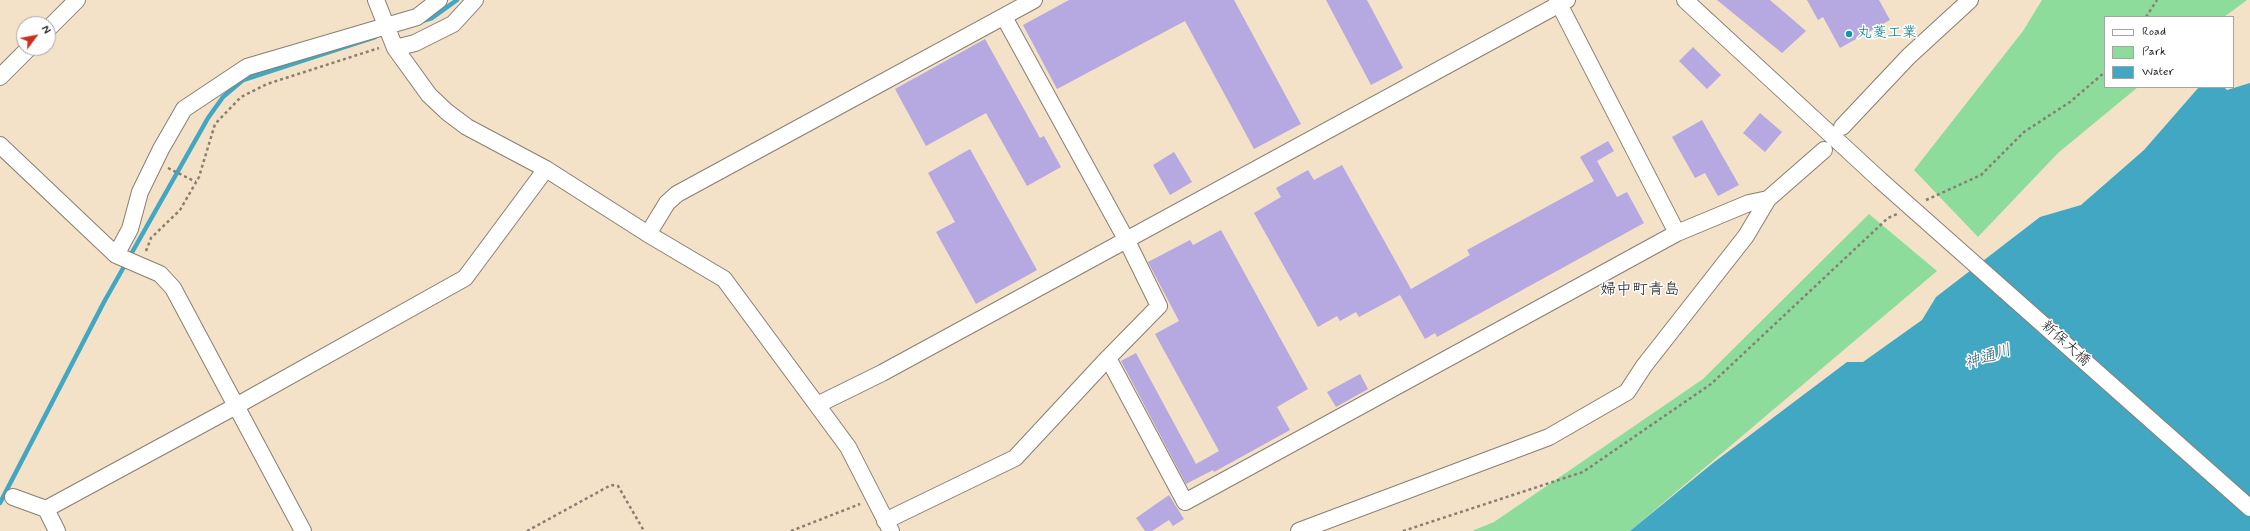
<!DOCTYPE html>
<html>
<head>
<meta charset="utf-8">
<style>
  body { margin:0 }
  #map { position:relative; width:2250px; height:531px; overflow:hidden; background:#f3e2c8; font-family:Mynerve,sans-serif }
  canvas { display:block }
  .legend { position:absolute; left:2104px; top:16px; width:130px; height:72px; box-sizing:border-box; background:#fff; border:1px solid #a4a4a4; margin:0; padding:5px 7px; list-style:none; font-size:12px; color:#1c1c1c }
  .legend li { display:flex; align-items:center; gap:8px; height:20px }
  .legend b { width:20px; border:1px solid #a4a4a4 }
  .north { position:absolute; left:16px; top:16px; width:40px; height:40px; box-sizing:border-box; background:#fff; border:1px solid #a4a4a4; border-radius:50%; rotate:58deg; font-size:11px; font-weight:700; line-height:16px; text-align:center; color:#1c1c1c }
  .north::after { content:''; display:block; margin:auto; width:14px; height:18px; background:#c8321e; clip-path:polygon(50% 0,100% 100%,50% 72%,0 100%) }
</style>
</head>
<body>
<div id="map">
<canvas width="2250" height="531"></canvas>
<ul class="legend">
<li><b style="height:5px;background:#fff"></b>Road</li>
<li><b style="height:11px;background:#8ddc9c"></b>Park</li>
<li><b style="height:11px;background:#42a7c2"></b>Water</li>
</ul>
<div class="north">N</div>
</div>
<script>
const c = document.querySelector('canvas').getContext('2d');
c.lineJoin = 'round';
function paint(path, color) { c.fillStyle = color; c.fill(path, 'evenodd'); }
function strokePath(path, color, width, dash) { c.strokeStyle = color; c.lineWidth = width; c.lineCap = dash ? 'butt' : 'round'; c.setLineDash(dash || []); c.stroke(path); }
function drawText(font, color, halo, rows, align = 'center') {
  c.font = font + ' Mynerve,"Klee One",sans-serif'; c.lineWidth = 3; c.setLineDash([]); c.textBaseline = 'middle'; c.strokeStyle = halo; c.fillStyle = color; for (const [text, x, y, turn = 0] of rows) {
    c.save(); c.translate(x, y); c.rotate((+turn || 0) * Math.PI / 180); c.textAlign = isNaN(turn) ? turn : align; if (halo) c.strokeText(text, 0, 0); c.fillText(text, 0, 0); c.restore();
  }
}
const green = new Path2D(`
  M2042 0H2247L2224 17H2105V87H2138L2058 153 1978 237 1914 170 2023 31Z
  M1869 214 1937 271 1630 531H1472L1494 522 1703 379Z`);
const water = new Path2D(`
  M2250 83V531H1630L1713 463 1847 362H1863L1922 320 1936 297 2040 217 2081 205 2144 150 2199 87H2224L2227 90Z`);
const stream = new Path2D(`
  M422 21 432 18 457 0
  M0 503 104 302 208 118 223 97 243 80 375 37`);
const building = new Path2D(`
  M1069 0H1234L1301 124 1254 149 1185 21 1057 89 1023 25Z
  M1326 0H1367L1403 68 1371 85Z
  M1717 0H1770L1806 31 1782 53Z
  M1807 0H1879L1890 20 1840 48 1823 17 1818 20Z
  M985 39 1040 138 1044 136 1061 167 1027 186 986 113 926 146 895 89Z
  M1693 47 1721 75 1707 89 1679 61Z
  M1760 113 1782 132 1765 152 1743 133Z
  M1702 120 1739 185 1718 196 1705 173 1695 178 1672 137Z
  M1608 141 1614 151 1597 161 1617 197 1627 192 1644 223 1437 337 1435 333 1425 339 1400 295 1359 317 1356 312 1340 321 1337 316 1318 327 1254 213 1281 197 1276 188 1308 170 1314 180 1342 165 1411 289 1470 255 1467 250 1594 181 1580 157Z
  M970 149 1037 270 976 304 936 232 955 222 928 173Z
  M1174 152 1192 182 1170 195 1153 165Z
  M1221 230 1308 389 1277 407 1290 430 1214 472 1213 470 1186 484 1121 361 1136 353 1196 464 1219 451 1155 334 1179 321 1148 262 1190 240 1193 245Z
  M1360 374 1368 389 1336 407 1327 392Z
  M1169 495 1184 519 1173 526 1169 520 1152 531H1145L1136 518Z`);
const path = new Path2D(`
  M2146 17 2157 0
  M168 168 196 182
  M1926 200 1981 175 2024 132 2070 102 2105 72
  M146 251 151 238 180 210 199 177 215 124 241 97 267 84 379 48
  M527 531 611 485 618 486 644 531
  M791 531 860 504
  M1403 531 1583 472 1711 384 1888 218 1897 214`);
const minor = new Path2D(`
  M376 0 395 48 429 95 447 112 467 127 546 169 648 234 724 279 848 447 891 531
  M1557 0 1677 233
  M1685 0 1880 180
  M1004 17 1127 241 1159 306 1108 358 1185 502 1677 233 1749 203 1768 199
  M48 29 77 0
  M395 48 415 43 453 24 475 0
  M0 77 29 48
  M1842 127 1909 56 1970 0
  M0 145 116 255 160 274 173 288 303 531
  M648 234 667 203 677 194 1034 0
  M116 255 130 229 140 192 161 149 184 109 247 67 417 17 439 0
  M819 404 882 373 1567 0
  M13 497 46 509
  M885 521 1015 458 1108 358
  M57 531 46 509 236 406 465 278 546 169
  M1299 531 1549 437 1627 392 1644 366 1746 236 1768 199 1824 150`);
const minorBridge = new Path2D(`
  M1880 180 2250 508`);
const markers = [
  [1849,34,4,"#0f9aa8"]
];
const cultureNames = [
  ["丸菱工業",1857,34]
];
const streetNames = [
  ["新保大橋",2065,344,42]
];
const neighbourhoodNames = [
  ["婦中町青島",1640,291]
];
const waterNames = [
  ["神通川",1988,358,-18]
];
paint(green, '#8ddc9c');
paint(water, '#42a7c2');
strokePath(stream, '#42a7c2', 4.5);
paint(building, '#b6a8e0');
strokePath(minor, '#887f72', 18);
strokePath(path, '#887f72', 2.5, [3, 3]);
strokePath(minor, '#fff', 16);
strokePath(minorBridge, '#887f72', 18, []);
strokePath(minorBridge, '#fff', 16);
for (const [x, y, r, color] of markers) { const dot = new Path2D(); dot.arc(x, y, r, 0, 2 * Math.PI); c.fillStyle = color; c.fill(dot); strokePath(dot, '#fff', 1.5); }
drawText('15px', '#0d838f', '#fff', cultureNames, 'left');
drawText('15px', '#1c1c1c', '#fff', streetNames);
drawText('16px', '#1c1c1c', '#fff', neighbourhoodNames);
drawText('italic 16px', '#2f626f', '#fff', waterNames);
</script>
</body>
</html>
